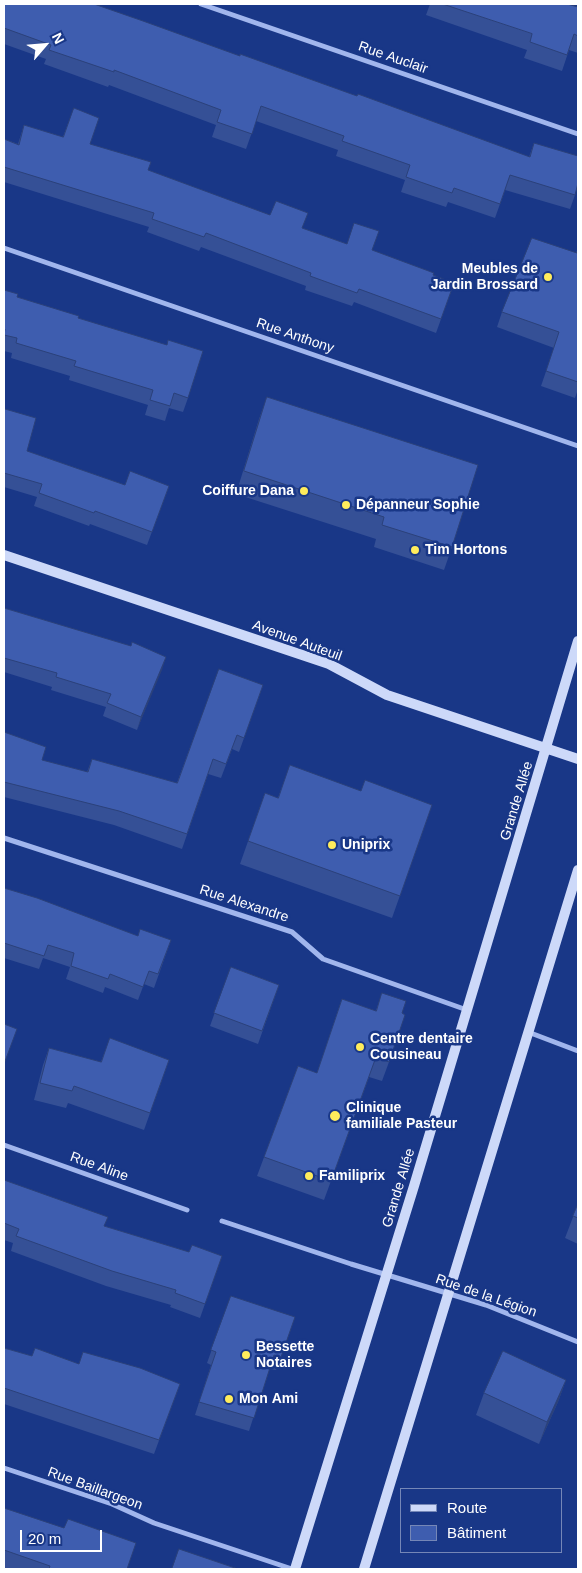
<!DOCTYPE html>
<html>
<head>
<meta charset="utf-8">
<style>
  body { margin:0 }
  #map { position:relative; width:582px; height:1573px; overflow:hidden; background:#193787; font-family:Arial,sans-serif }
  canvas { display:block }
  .frame { position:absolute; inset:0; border:5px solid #fff; pointer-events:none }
  .legend { position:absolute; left:400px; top:1488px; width:162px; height:65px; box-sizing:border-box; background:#193787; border:1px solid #7587b7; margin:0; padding:6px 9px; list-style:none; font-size:15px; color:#fff }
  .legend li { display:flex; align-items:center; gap:10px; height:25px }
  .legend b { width:25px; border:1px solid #7587b7 }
  .north { position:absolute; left:20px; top:20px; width:50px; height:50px; -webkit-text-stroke:4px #193787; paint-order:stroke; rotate:63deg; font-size:14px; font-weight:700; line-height:20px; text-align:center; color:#fff }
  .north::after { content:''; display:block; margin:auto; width:18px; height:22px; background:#fff; clip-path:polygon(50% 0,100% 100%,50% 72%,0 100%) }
  .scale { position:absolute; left:20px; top:1530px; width:82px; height:22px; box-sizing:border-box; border:2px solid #fff; border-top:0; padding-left:6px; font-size:15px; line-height:18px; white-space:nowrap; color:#fff; -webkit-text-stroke:4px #193787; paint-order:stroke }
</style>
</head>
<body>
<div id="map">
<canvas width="582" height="1573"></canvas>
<div class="frame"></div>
<ul class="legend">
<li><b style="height:6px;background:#cdd9f9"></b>Route</li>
<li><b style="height:14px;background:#3e5daf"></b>Bâtiment</li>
</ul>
<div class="north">N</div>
<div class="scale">20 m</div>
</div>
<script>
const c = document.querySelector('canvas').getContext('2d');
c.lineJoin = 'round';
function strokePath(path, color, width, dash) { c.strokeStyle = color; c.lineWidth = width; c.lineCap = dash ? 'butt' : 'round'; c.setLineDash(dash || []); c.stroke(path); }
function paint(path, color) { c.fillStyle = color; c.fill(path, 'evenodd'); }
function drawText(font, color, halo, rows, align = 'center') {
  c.font = font + ' Arial,sans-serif'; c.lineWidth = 5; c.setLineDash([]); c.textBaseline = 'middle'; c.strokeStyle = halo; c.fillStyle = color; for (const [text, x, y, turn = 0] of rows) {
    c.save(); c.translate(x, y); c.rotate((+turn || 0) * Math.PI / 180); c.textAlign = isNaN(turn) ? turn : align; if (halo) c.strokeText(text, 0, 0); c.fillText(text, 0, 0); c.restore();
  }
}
const street = new Path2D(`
  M201 4 578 134
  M4 248 578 446
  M4 838 292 932 323 959 467 1010
  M528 1032 578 1051
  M4 1145 187 1210
  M222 1221 351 1264 486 1305 578 1342
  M4 1468 112 1504 154 1523 292 1569`);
const secondary = new Path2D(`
  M4 555 329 664 387 695 578 759
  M295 1569 414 1186 578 641
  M364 1569 578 870`);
const wall = new Path2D(`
  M4 4 240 56 357 96 529 157 534 143 575 195 570 209 505 190 495 218 448 202 446 207 401 192 405 180 336 156 338 150 256 121 246 149 212 137 216 125 109 85 108 87 44 64 46 59 4 44Z
  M430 4H567L578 7V53L569 50 562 71 524 58 527 50 426 15Z
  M24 125 63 137 90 144 148 170 302 228 347 244 372 250 433 275 454 283 436 333 354 302 352 306 305 290 306 286 201 247 199 251 147 232 149 227 4 182V139L18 144Z
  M578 248V389L575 398 541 386 554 348 497 327 502 312 576 253Z
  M4 290 17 297 78 318 188 398 183 412 169 408 165 421 145 415 148 405 69 380 70 376 11 358 12 353 4 351Z
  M267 397 452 547 444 570 374 547 376 539 236 494 259 419Z
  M4 413 27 451 125 485 169 486 147 545 90 524 89 526 34 506 37 497 4 487Z
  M4 608 166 657 137 730 103 716 106 707 51 690 52 687 4 672Z
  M263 685 239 752 232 749 221 778 208 774 182 849 114 825 4 797V732L42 760 87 772 92 759 177 783Z
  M361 791 432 805 392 918 240 864 265 793 278 798Z
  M4 888 138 936 171 940 154 988 144 984 138 1000 105 987 103 993 66 979 70 967 43 958 39 969 4 958Z
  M231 967 279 985 258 1044 210 1026Z
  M382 993 402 1013 389 1062 382 1081 369 1077 324 1200 257 1176 298 1066 317 1073 342 999 376 1011Z
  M49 1048 101 1062 169 1060 144 1130 68 1103 66 1108 34 1100 43 1065Z
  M4 1180 104 1226 189 1252 222 1256 200 1318 170 1307 171 1305 106 1286 11 1251 13 1243 4 1240Z
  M578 1204V1244L565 1238Z
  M231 1296 281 1357 276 1370 269 1369 249 1431 195 1415 211 1365 207 1363Z
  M4 1348 32 1356 79 1364 83 1352 180 1384 154 1454 4 1404Z
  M566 1380 558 1402 539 1444 476 1415 484 1393Z
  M4 1508 127 1569H4Z`);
const shadedWall = new Path2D(`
  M166 657 162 670 137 730 141 717Z
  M566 1380 558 1402 539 1444 547 1422Z`);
const building = new Path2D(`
  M4 4H94L143 21 240 56V54L357 96 358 94 530 157 534 143 578 156V183L575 195 510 175 500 204 454 188 452 193 406 177 410 165 342 141 344 136 261 106 252 134 217 122 221 110 114 70V72L49 50 51 45 4 28V30Z
  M443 4H567L578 7V36L574 34 567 55 530 42 532 34Z
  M74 108 99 118 90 144 151 162 148 170 270 215 276 201 308 213 302 228 347 244 354 223 379 231 372 250 434 273 433 275 454 283 441 319 359 289 357 293 310 276 311 273 206 233 204 237 152 219 154 213 4 167V139L19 145 24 125 63 137Z
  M532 238 577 253 578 249V382L546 371 559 332 502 312Z
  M4 290 18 294 17 297 79 316 78 318 167 345 168 340 203 351 188 398 174 393 170 406 150 400 153 390 74 366 76 361 16 343 17 338 4 335 5 329H4Z
  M267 397 478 465 452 547 382 525 384 517 244 471Z
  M5 409 36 418 27 451 125 485 130 471 169 486 152 532 95 511 94 513 39 493 42 484 4 473V414Z
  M4 608 131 646 132 642 166 657 141 717 107 703 111 694 56 677 57 673 4 658Z
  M219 669 263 685 244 738 237 735 226 764 213 759 187 834 119 811 4 782V732L46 747 42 760 88 772 92 759 177 783Z
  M290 765 361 791 365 780 432 805 400 896 248 841 265 793 278 798Z
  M4 888 37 898 138 936 140 929 171 940 158 974 149 971 143 987 110 974 108 979 71 966 74 953 48 945 44 956 4 943Z
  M231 967 279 985 262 1031 214 1013Z
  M382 993 406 1001 402 1013 405 1015 389 1062 376 1057 331 1181 264 1157 298 1066 317 1073 342 999 376 1011Z
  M4 1024 17 1029 4 1064Z
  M110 1038 169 1060 150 1113 74 1086 72 1091 40 1083 49 1048 101 1062Z
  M4 1180 108 1217 104 1226 189 1252 192 1245 222 1256 205 1304 175 1293 176 1290 112 1271 16 1236 19 1229 4 1223Z
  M578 1204V1218L573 1216Z
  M231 1296 295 1317 281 1357 274 1355 254 1418 199 1402 216 1352 211 1350Z
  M4 1348 32 1356 35 1348 79 1364 83 1352 140 1368 180 1384 159 1440 4 1388Z
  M503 1351 566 1380 547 1422 484 1393Z
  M4 1508 64 1528 68 1519 136 1543 127 1569H49L50 1566 4 1550Z
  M179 1549 238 1569H172Z`);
const markers = [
  [548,277,5,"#ffec5c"],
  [304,491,5,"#ffec5c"],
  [346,505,5,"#ffec5c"],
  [415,550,5,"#ffec5c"],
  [332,845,5,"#ffec5c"],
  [360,1047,5,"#ffec5c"],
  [335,1116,6,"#ffec5c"],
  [309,1176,5,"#ffec5c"],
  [246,1355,5,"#ffec5c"],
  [229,1399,5,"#ffec5c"]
];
const streetNames = [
  ["Rue Auclair",393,58,19],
  ["Rue Anthony",295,336,19],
  ["Avenue Auteuil",297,641,20],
  ["Grande Allée",517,801,-73],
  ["Rue Alexandre",244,904,18],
  ["Rue Aline",99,1167,20],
  ["Grande Allée",399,1188,-73],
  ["Rue de la Légion",486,1296,19],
  ["Rue Baillargeon",95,1489,20]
];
const poiNames = [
  ["Meubles de",538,269,"right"],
  ["Jardin Brossard",538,285,"right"],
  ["Coiffure Dana",294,491,"right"],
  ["Dépanneur Sophie",356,505],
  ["Tim Hortons",425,550],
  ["Uniprix",342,845],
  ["Centre dentaire",370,1039],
  ["Cousineau",370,1055],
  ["Clinique",346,1108],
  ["familiale Pasteur",346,1124],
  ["Familiprix",319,1176],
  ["Bessette",256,1347],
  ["Notaires",256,1363],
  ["Mon Ami",239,1399]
];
strokePath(street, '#a1b6ed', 5);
strokePath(secondary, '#cdd9f9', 10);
paint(wall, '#355096');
paint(shadedWall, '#2b417a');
paint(building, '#3e5daf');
strokePath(building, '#2b417a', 1);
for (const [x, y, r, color] of markers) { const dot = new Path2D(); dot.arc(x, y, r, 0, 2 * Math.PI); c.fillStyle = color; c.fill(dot); strokePath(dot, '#193787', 2); }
drawText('14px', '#fff', '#193787', streetNames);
drawText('bold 14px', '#fff', '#193787', poiNames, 'left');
</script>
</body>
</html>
